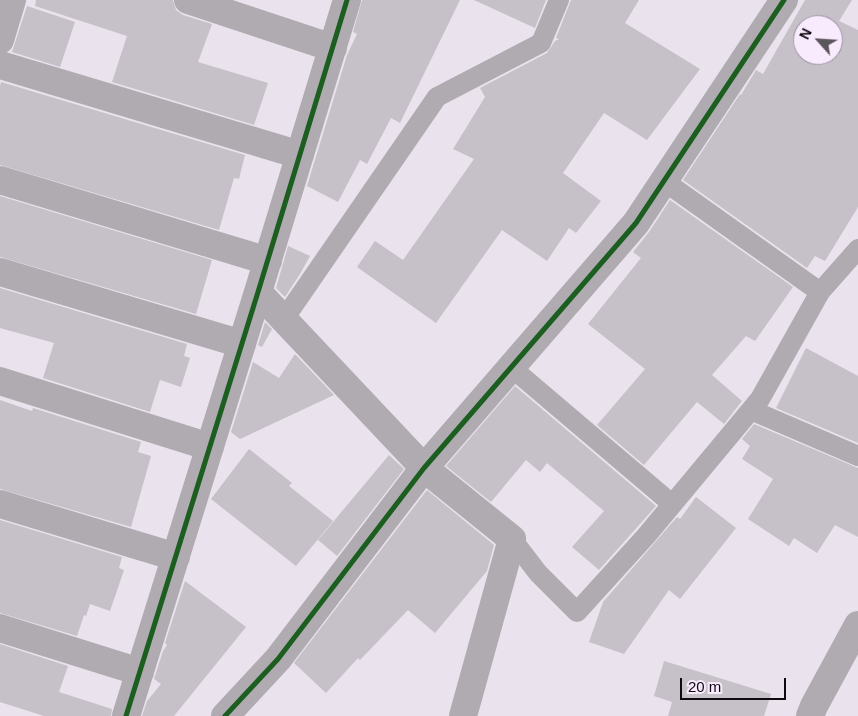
<!DOCTYPE html>
<html>
<head>
<meta charset="utf-8">
<style>
  body { margin:0 }
  #map { position:relative; width:858px; height:716px; overflow:hidden; background:#eae2ed; font-family:Arial,sans-serif }
  canvas { display:block }
  .north { position:absolute; left:793px; top:15px; width:50px; height:50px; box-sizing:border-box; background:#f9ebfe; border:1px solid #9b919f; border-radius:50%; rotate:296deg; font-size:14px; font-weight:700; line-height:20px; text-align:center; color:#0e0a10 }
  .north::after { content:''; display:block; margin:auto; width:18px; height:22px; background:#5b565d; clip-path:polygon(50% 0,100% 100%,50% 72%,0 100%) }
  .scale { position:absolute; left:680px; top:678px; width:106px; height:22px; box-sizing:border-box; border:2px solid #0e0a10; border-top:0; padding-left:6px; font-size:15px; line-height:18px; white-space:nowrap; color:#0e0a10; -webkit-text-stroke:4px #f9ebfe; paint-order:stroke }
</style>
</head>
<body>
<div id="map">
<canvas width="858" height="716"></canvas>
<div class="north">N</div>
<div class="scale">20 m</div>
</div>
<script>
const c = document.querySelector('canvas').getContext('2d');
c.lineJoin = 'round';
function paint(path, color) { c.fillStyle = color; c.fill(path, 'evenodd'); }
function strokePath(path, color, width, dash) { c.strokeStyle = color; c.lineWidth = width; c.lineCap = dash ? 'butt' : 'round'; c.setLineDash(dash || []); c.stroke(path); }
const building = new Path2D(`
  M36 0H173L176 10 183 15 212 24 198 62 268 83 254 125 112 82 127 36 35 6Z
  M362 0H460L400 123 391 118 367 164 360 160 338 202 307 186 347 55 357 34 353 32Z
  M474 0H546L535 28Z
  M571 0H639L625 23 700 69 647 140 604 113 563 173 601 201 576 233 569 228 547 261 502 230 436 323 357 267 375 241 403 260 474 159 453 149 485 97 480 88 547 53 555 41 559 39 556 38Z
  M805 0H852L839 21 858 30V207L825 261 815 256 807 268 683 180 740 94 741 95 756 70 763 74ZM803 25H833V55H803Z
  M27 6 75 22 60 67 12 52Z
  M1 82 245 155 239 179 234 178 219 230 0 165V86Z
  M0 196 212 260 196 314 0 257Z
  M670 200 793 287 755 341 746 336 712 375 742 401 724 424 697 402 644 465 597 425 645 369 588 324 641 258 633 252 649 232Z
  M288 246 310 256 300 274 285 297 276 288Z
  M0 288 187 344 184 356 190 358 181 387 160 380 150 412 43 378 54 343 0 328Z
  M265 322 272 329 262 347 258 345Z
  M806 348 858 376V443L776 408Z
  M295 354 334 395 240 439 231 432 253 362 279 378Z
  M515 386 656 506 599 570 572 547 604 511 547 463 540 472 526 460 491 502 446 466Z
  M0 400 32 411 33 408 141 442 138 452 151 456 131 527 0 489Z
  M754 424 858 468V537L835 525 817 553 794 538 789 546 748 519 773 479 742 459 750 446 742 439Z
  M249 449 292 483 289 486 333 521 296 566 211 499Z
  M389 455 404 469 337 556 318 540Z
  M427 490 494 545 487 571 435 633 408 610 360 660 358 658 326 693 294 663Z
  M696 497 736 528 680 599 669 590 624 654 589 642 603 602 677 517 680 519Z
  M0 520 122 557 119 568 124 570 110 611 90 604 86 616 84 615 77 636 0 613Z
  M185 581 246 627 174 716H142L147 701 161 684 154 679 163 651 167 645 165 643Z
  M0 644 68 666 59 692 112 709 111 716H44L0 702Z
  M664 661 771 694 764 716H668L672 702 654 696Z`);
const service = new Path2D(`
  M664 181 820 292
  M284 319 437 97 541 43 559 0
  M512 368 672 504
  M751 410 858 456
  M512 539 538 573 577 612 646 536 760 399 820 292 858 249`);
const minor = new Path2D(`
  M188 0 333 48
  M0 40 12 0
  M0 65 300 155
  M0 180 268 261
  M0 272 242 344
  M258 292 424 468 512 539 463 716
  M0 381 210 447
  M0 504 176 557
  M0 628 140 672
  M126 716 258 292 347 0
  M225 716 278 659 424 468 636 223 784 0
  M810 716 814 706 858 625`);
const cycleway = new Path2D(`
  M126 716 258 292 347 0
  M225 716 278 659 424 468 636 223 784 0`);
paint(building, '#c6c0c8');
strokePath(service, '#afabb1', 20);
strokePath(minor, '#afabb1', 28);
strokePath(cycleway, '#1b5e20', 5);
</script>
</body>
</html>
